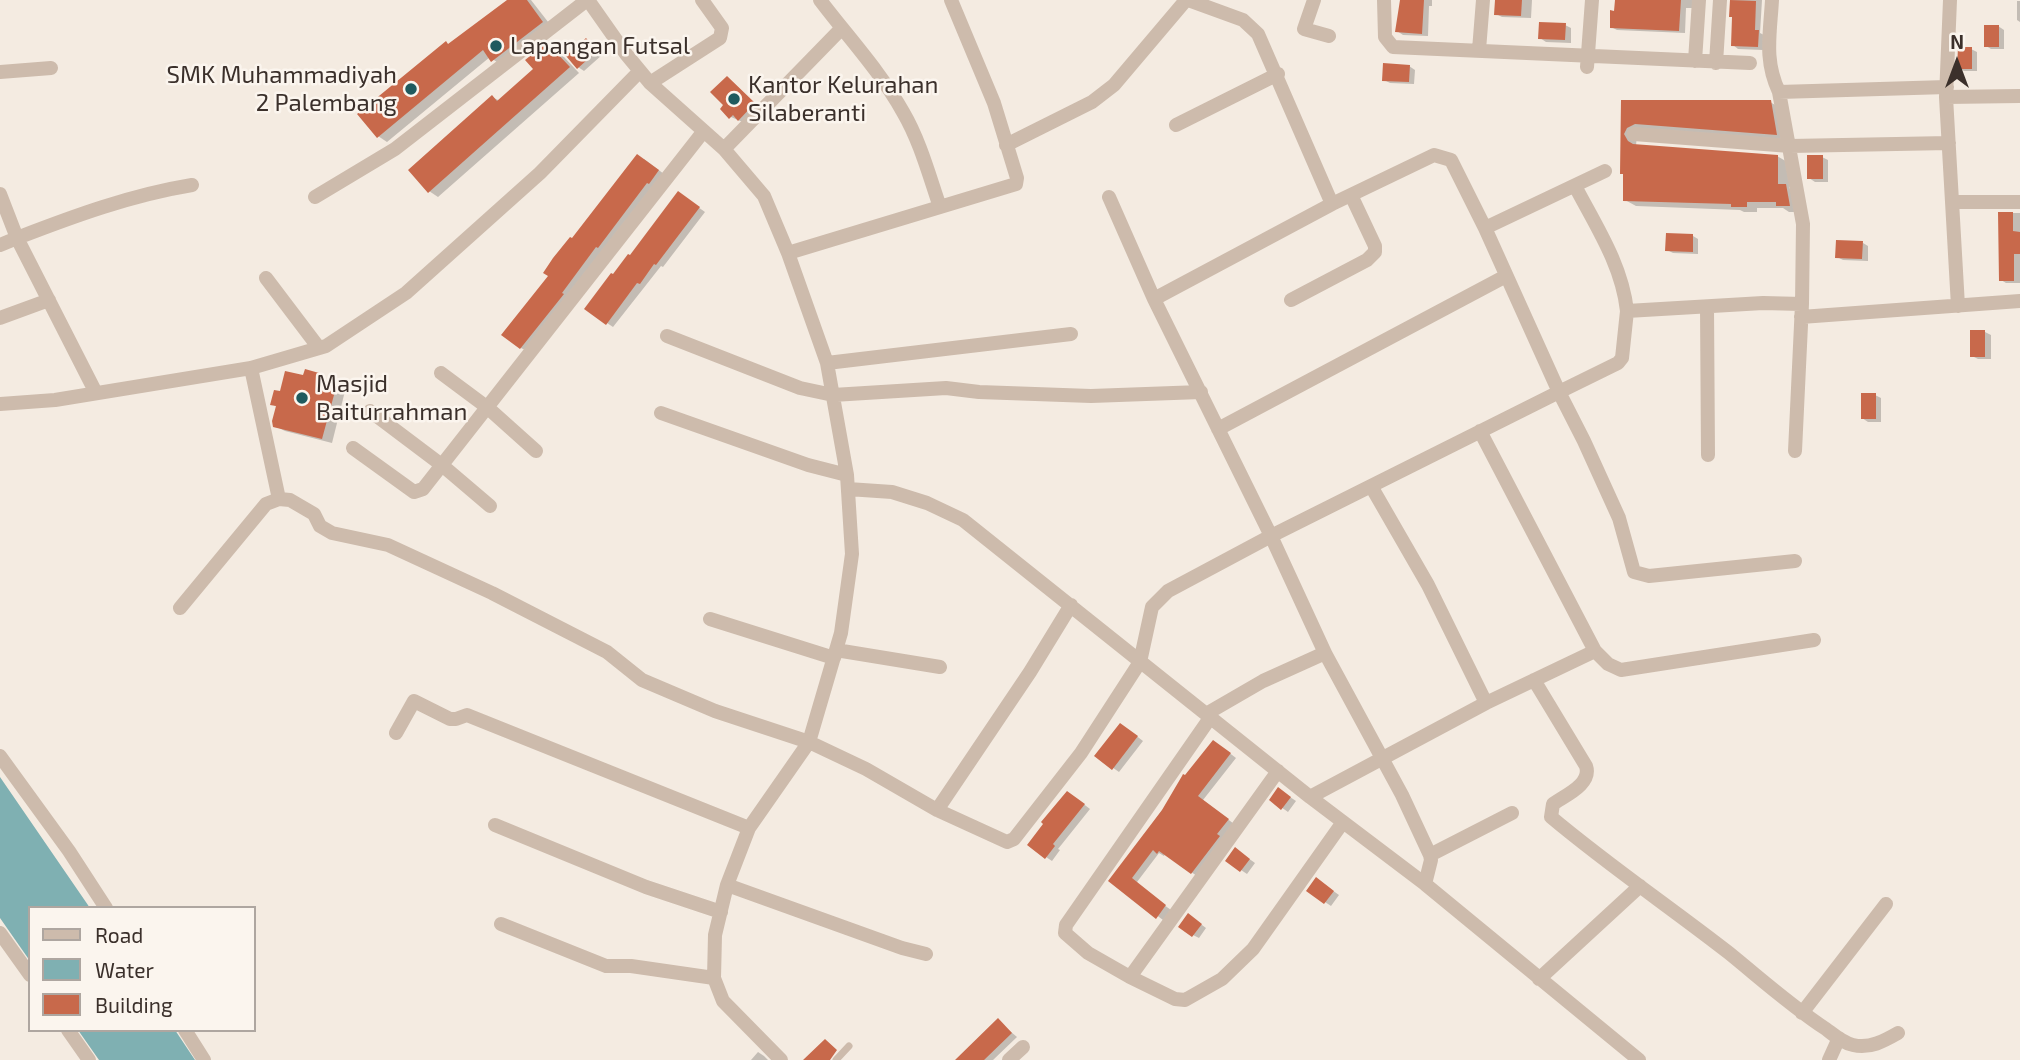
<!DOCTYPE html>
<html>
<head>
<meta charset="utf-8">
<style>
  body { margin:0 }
  #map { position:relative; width:2020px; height:1060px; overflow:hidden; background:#f4ebe1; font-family:"Exo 2",sans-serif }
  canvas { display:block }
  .legend { position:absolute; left:28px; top:906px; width:228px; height:126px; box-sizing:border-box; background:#fbf5ee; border:2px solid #aea6a0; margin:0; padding:9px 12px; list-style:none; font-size:21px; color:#3b302b }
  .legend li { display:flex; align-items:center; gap:14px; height:35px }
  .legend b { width:35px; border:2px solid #aea6a0 }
  .north { position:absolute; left:1922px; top:28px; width:70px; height:70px; -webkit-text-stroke:5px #fbf5ee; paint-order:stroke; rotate:0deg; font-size:19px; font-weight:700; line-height:28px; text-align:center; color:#3b302b }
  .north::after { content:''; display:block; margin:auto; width:24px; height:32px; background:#3b302b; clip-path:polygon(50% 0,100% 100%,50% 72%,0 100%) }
</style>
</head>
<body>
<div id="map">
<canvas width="2020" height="1060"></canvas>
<ul class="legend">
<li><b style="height:9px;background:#cdbbac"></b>Road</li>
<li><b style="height:19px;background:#7fb0b2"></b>Water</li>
<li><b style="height:19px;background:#c8694b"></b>Building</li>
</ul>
<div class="north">N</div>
</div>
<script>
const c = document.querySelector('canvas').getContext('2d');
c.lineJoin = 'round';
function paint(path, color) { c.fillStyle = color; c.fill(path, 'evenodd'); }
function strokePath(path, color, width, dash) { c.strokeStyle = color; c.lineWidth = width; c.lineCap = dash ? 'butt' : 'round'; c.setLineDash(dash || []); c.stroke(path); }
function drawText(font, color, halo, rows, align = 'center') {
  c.font = font + ' "Exo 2",sans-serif'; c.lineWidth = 5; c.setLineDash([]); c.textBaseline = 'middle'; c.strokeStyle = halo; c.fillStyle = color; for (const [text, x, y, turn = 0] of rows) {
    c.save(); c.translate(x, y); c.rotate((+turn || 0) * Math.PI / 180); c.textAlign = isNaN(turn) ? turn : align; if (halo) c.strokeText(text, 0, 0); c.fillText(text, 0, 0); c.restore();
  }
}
const water = new Path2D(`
  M0 777 90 908H30V961L0 918Z
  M78 1030H175L195 1060H99Z`);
const shadow = new Path2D(`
  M509 0H531L552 27 502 66 490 57 387 142 378 136 449 45Z
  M1401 0H1432V6H1429L1428 36 1403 35 1397 31Z
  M1497 0H1532L1531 18 1502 17 1496 14Z
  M1617 0H1696L1695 8H1686L1685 33 1617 30 1611 27 1616 12Z
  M1730 0H1762L1760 33 1764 35 1763 50 1738 49 1733 45 1734 18 1730 16Z
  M2017 1H2020V22L2017 20Z
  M1565 25 1571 28V43L1546 42 1540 38Z
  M1998 26 2004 30V49H1991L1986 46Z
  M587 40 602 55 584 71 578 67Z
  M545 47 564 57 579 73 438 197 429 191 492 97 500 101 536 69Z
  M1971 49 1977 52V71H1964L1959 68Z
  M1409 66 1415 70 1414 84 1390 83 1384 80Z
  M728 78 760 108 745 123 731 117 726 105Z
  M1622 102H1770L1782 109 1787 141 1637 134 1636 146 1777 156 1789 163V188L1797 193 1800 212H1789L1783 208H1757V212H1744L1740 210 1636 206 1625 200Z
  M1822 157 1828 160V182H1815L1809 178Z
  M644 159 664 174 527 351 521 348 504 335Z
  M684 197 705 212 663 267 661 266 613 327 607 323 631 257Z
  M2000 213H2020V283H2006L2001 280Z
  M1693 236 1698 239V254L1673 253 1667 250Z
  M1863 243 1868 246V261L1843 260 1837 257Z
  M1985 332 1991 335V359H1978L1972 356Z
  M318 374 327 380 326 383 345 391 332 443 285 431 275 426 277 407 272 404 281 394Z
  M1875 395 1881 398V422H1868L1862 418Z
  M1126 728 1143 741 1119 772 1096 756Z
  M1219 745 1236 758 1203 800 1234 824 1197 876 1165 854 1164 856 1159 853 1137 882 1138 886 1171 910 1163 920 1111 881 1186 777Z
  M1284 793 1296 801 1288 812 1271 800Z
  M1073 796 1090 809 1058 849 1060 850 1052 861 1046 857Z
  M1241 853 1255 863 1247 874 1241 870Z
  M1322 883 1339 895 1331 906 1325 902Z
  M1194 919 1206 928 1199 938 1193 935Z
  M998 1021 1017 1037 993 1060H957Z
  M758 1052 764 1056 768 1060H751Z`);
const building = new Path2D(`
  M507 0H527L543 22 491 62 483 50 377 138 357 114 446 41 448 44Z
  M1400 0H1424L1422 34 1395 32Z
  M1495 0H1522L1521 16 1494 15Z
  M1615 0H1681L1679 31 1610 28V10L1614 11Z
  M1730 0 1756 1 1755 30H1759L1758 47 1731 46 1732 17H1729Z
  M1539 22 1566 23 1565 40 1538 39Z
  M1984 25H1999V47H1984Z
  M586 38 597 51 577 69 566 56Z
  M544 45 551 52 554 50 570 67 428 193 408 170 492 95 497 101 533 69 525 60Z
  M1958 47H1972V69H1957Z
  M1383 63 1410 65 1409 82 1382 81Z
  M727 76 755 103 738 121 733 115 729 119 720 109 723 105 710 92Z
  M1621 100H1771L1777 135 1635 124 1627 128 1624 134 1628 141 1633 144 1778 155V184H1786L1790 206H1776V202H1747V207H1731V204L1623 201V174H1620Z
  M637 154 659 170 649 184 647 183 598 248 596 247 562 293 564 294 520 349 501 335 548 276 543 273 553 258 570 237 572 238Z
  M1807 155H1823V179H1807Z
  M678 191 700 207 656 265 654 264 640 284 637 283 606 325 584 309 611 273 613 274 628 254 630 255Z
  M1998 212H2013V231L2020 232V254H2014V281H1999Z
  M1666 233 1693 234V252L1665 251Z
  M1836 240 1863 241 1862 259 1835 258Z
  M1970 330H1985V357H1970Z
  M305 369 319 373 317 379 337 384 322 439 273 427 272 421 276 406 270 405 274 390 280 391 285 371 303 375Z
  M1861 393H1876V419H1861Z
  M1120 723 1138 736 1112 770 1094 756Z
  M1213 740 1231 753 1198 796 1229 819 1217 834 1220 836 1191 874 1159 851 1157 854 1153 850 1132 878 1166 905 1156 919 1108 881 1162 810 1182 776 1183 774 1185 775Z
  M1278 787 1291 797 1281 810 1269 800Z
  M1067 791 1085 804 1053 844 1055 846 1045 859 1027 845 1043 824 1041 822Z
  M1235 847 1250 859 1240 872 1225 861Z
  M1316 877 1334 891 1324 904 1306 891Z
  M1188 913 1202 924 1192 937 1178 927Z
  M998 1018 1012 1033 984 1060H955Z
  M825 1039 837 1050 830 1060H803Z`);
const lane = new Path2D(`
  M836 1060 849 1046`);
const street = new Path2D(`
  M588 0 626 54 650 83 724 149 764 196 788 253 827 363 847 475 852 554 841 633 809 742 749 828 727 885 715 935 714 978 723 1001 781 1060
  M820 0C848 37 880 71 903 112 920 141 929 175 940 207
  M1188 0 1243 20 1258 34 1332 204 1154 299 1271 536 1325 653 1402 795 1430 855 1431 860 1425 884
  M1314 0 1304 29 1329 36
  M1384 0 1385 37 1393 47 1750 63
  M1772 0C1770 35 1764 60 1779 92L1803 224 1802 304 1795 451
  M1950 0 1946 97 1958 306
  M1479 50 1483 0
  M1695 61 1699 0
  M1716 63 1720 0
  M1587 67 1592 0
  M0 72 51 68
  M650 83 720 38 722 28 702 0
  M1779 92 1947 87
  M1946 97 2020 96
  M1176 125 1278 74
  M1634 134 1790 146 1949 143
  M1006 145 1092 102 1114 85 1186 0
  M724 149 841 29
  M1575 186C1596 226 1622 265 1627 311L1763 303 1802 304
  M0 194 17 238 0 245
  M315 197 395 149 587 0
  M1109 197 1154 299
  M1952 202H2020
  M1485 228 1605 171
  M788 253 1016 184 1017 178 994 103 951 0
  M266 278 319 348
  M1291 300 1367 260 1375 252V246L1351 195
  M1707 307 1708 455
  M1627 311 1622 358 1618 363 1559 392 1584 441 1619 518 1634 572 1649 576 1795 561
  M1801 317 2020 301
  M0 318 49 300
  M667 336 800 388 833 395 946 388 979 392 1091 396 1201 392
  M827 363 1071 334
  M251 368 279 499
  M441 373 488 408 536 451
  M96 393 17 238C74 216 131 195 192 185
  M0 404 55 400 251 368 326 346 406 293 540 173 640 71
  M370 411 443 466 490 506
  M661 413 808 465 847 475
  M1218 429 1506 276
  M1480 431 1595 651 1486 703
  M353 448 414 492 423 489 703 132
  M848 489 892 492 927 503 963 520 1310 797 1486 703 1428 585 1371 486
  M180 608 266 504 279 499 290 500 314 514 320 526 332 533 388 545 492 593 607 652 642 680 715 711 809 742 866 769 937 810 1007 842 1014 839 1081 753 1140 662 1152 607 1168 591 1271 536 1559 392 1485 228 1451 160 1434 155 1332 204
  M710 619 834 658
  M836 650 940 667
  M1595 651 1608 664 1621 670 1814 640
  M1534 680 1586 766C1592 784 1566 795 1553 804L1551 817C1608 865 1670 907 1729 953 1761 979 1791 1006 1826 1029 1834 1035 1843 1043 1853 1045 1870 1049 1884 1041 1898 1033
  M1206 714 1263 681 1325 653
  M396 733 414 701 450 719H456L467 715 749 828
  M0 756 69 851 106 908
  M1278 771 1130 977 1175 999 1185 1000 1222 979 1253 949 1343 822
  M1310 797 1425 884 1639 1060
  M937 810 1030 672 1071 605
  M495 825 646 887 721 912
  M1430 855 1512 813
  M727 885 902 948 926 954
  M501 924 606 966H631L714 978
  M0 933 30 975
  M1130 977 1088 953 1065 933 1066 925 1210 718
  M1539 979 1640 886
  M1802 1013 1886 904
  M68 1030 89 1060
  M185 1030 204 1060
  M1009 1060 1023 1047
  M1829 1060 1839 1038`);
const markers = [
  [496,46,7,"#1f5a5e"],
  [411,89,7,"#1f5a5e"],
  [734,99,7,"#1f5a5e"],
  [302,398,7,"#1f5a5e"]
];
const poiNames = [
  ["Lapangan Futsal",510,46],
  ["SMK Muhammadiyah",397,75,"right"],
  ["2 Palembang",397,103,"right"],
  ["Kantor Kelurahan",748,85],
  ["Silaberanti",748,113],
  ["Masjid",316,384],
  ["Baiturrahman",316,412]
];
paint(water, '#7fb0b2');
paint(shadow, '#0003');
paint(building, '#c8694b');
strokePath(lane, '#cdbbac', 7);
strokePath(street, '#cdbbac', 14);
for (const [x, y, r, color] of markers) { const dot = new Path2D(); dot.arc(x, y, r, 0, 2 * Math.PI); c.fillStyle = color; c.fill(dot); strokePath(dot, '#fbf5ee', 2.5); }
drawText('24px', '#3b302b', '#fbf5ee', poiNames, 'left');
</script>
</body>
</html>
